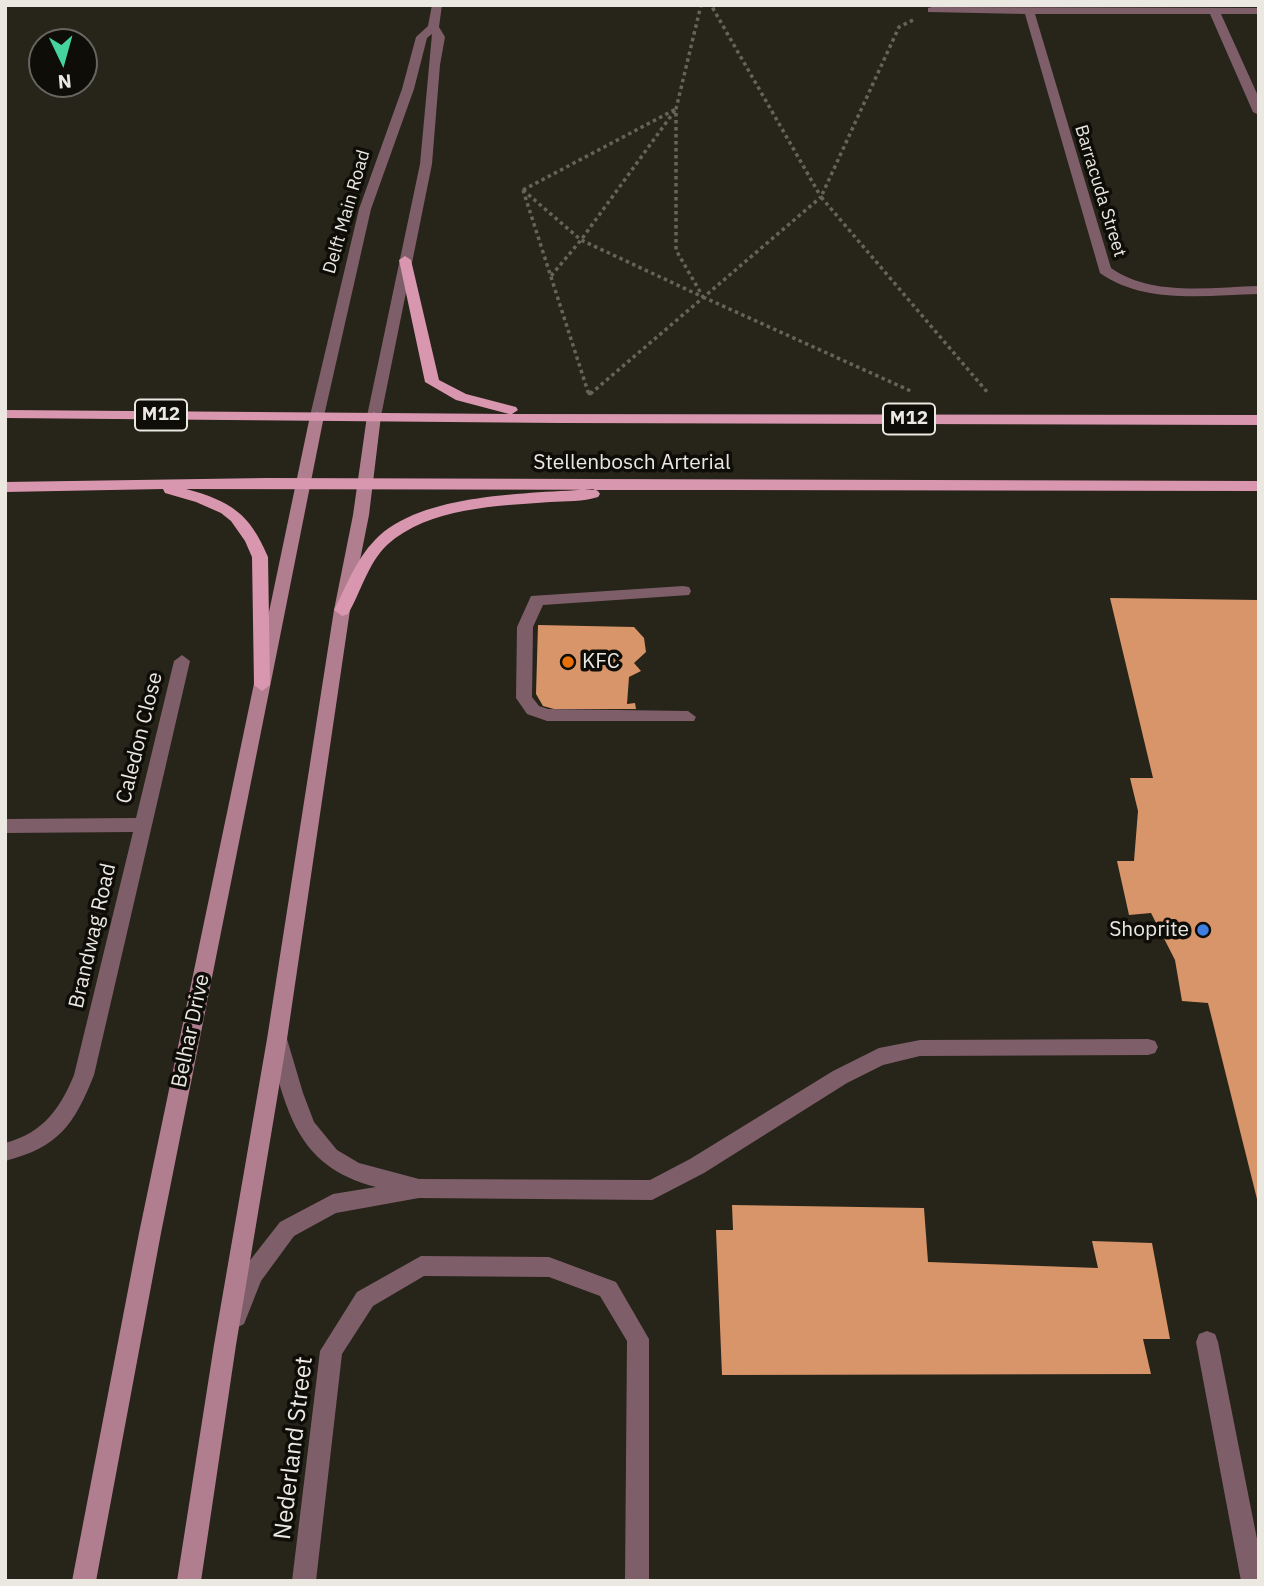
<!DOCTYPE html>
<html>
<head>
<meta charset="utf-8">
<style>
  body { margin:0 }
  #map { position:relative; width:1264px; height:1586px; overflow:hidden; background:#272419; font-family:"IBM Plex Sans",sans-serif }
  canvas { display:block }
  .frame { position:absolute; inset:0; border:7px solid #eae8e1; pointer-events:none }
  .north { position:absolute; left:28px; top:28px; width:70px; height:70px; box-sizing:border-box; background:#0e0d08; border:2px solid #66655f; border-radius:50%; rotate:175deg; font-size:19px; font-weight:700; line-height:28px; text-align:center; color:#eae8e1 }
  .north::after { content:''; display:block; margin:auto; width:24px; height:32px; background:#45d49f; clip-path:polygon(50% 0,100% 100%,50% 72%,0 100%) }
</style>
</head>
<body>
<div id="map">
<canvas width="1264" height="1586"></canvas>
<div class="frame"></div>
<div class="north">N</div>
</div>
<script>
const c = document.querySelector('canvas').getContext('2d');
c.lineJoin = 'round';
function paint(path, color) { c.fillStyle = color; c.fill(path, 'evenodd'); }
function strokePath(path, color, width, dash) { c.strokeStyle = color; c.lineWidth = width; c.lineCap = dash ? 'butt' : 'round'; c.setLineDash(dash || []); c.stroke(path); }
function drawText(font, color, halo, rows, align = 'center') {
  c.font = font + ' "IBM Plex Sans",sans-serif'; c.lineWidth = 7; c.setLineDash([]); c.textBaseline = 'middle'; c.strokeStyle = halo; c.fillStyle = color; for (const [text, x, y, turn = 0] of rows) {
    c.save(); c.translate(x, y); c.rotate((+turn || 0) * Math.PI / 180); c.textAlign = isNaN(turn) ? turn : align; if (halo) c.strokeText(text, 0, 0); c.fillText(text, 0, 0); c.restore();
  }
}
const building = new Path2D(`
  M1110 598 1259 600V1207L1208 1003 1182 1001 1175 960 1151 913 1129 915 1117 861H1134L1138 811 1130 778H1153Z
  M538 625 634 627 644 638 646 652 634 663 641 671 629 677 627 704 635 703 636 709H554L543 706 536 694Z
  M732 1205 924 1208 928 1262 1098 1268 1092 1241 1152 1243 1170 1339H1143L1151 1374 722 1375 716 1230H733Z`);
const pathFar1 = new Path2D(`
  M913 20 899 27 821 197 988 393
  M523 190 589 395 821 197 711 5
  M523 190 581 240 703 297 676 250V109L701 5
  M523 190 676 109 581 240 551 276
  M703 297 913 392`);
const path = new Path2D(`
  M588 393H591`);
const service = new Path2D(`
  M683 586 689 587 691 591 689 595 543 605 533 627 532 697 539 706 548 709 688 711 696 717 694 721H547L527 714 516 698 517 627 531 596Z
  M277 1031 284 1033 287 1039 303 1093 314 1122 337 1150 359 1163 419 1179 650 1180 690 1159 833 1071 879 1048 920 1040 1148 1039 1155 1041 1158 1047 1155 1053 1148 1055 920 1056 883 1065 847 1083 704 1173 652 1200 419 1198 336 1213 294 1236 261 1281 244 1324 236 1328 228 1324 225 1317 244 1268 280 1222 333 1194 376 1187C295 1166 287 1110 267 1039L270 1033Z
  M1207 1331 1215 1334 1218 1342 1259 1549V1581H1241L1196 1342 1199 1334Z`);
const minor = new Path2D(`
  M932 7 1259 8V14H1221L1259 98V115L1253 112 1210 14H1035L1111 268C1152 297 1211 287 1259 286V294C1207 295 1145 305 1100 273L1025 14 928 12V8Z
  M182 655 190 661 94 1075C74 1125 59 1147 5 1161V1143C43 1133 60 1109 74 1075L133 832 5 833V819L136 818 174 661Z
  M421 1256 549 1257 616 1282 649 1339V1581H625L627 1341 600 1296 549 1277 424 1276 373 1306 342 1354 316 1581H292L320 1351 357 1292Z`);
const tertiary = new Path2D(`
  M432 5H442L439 27 445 37 440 65 432 164 381 416 374 420 367 416 420 164 432 34 427 38 414 89 371 209 324 416 322 419H312L310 416 359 209 402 89 416 37 428 26Z`);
const secondary = new Path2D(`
  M317 412 324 416 161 1233 96 1581H72L139 1233 310 416Z
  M374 412 381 416 369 515 350 610 287 1039 236 1345 201 1581H177L214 1345 267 1039 334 610 353 515 367 416Z`);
const primary = new Path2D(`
  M405 256 411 260 439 380 466 394 516 407 518 410 512 414 1259 415V425L560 423 5 418V410L509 414 456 400 425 382 399 260Z
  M267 478 1259 481V491L186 489C231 501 250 514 268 557L270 685 262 691 254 685 252 557 245 541 231 521 221 513 196 502 165 493 163 489 5 492V482Z
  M593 489 598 491 600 494 598 497C583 502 566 501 550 502 498 506 429 507 387 545 368 563 361 592 348 614L342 616 334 610C346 587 356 559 375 540 421 492 530 494 593 489Z`);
const markers = [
  [568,662,7,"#e8710a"],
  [1203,930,7,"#3f7fe0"]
];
const farStreetnames = [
  ["Barracuda Street",1100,191,73],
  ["Delft Main Road",347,212,-74]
];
const shields = [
  [161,415,52],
  [909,419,52]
];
const shieldNames = [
  ["M12",161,415],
  ["M12",909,419]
];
const streetNames = [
  ["Stellenbosch Arterial",632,463],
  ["Caledon Close",140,738,-76],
  ["Brandwag Road",93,936,-77],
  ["Belhar Drive",191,1031,-78]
];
const poiNames = [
  ["KFC",582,662],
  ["Shoprite",1189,930,"right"]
];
const nearStreetnames = [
  ["Nederland Street",294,1448,-83]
];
paint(building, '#d89569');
strokePath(pathFar1, '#66645a', 3.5, [3.5, 3.5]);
strokePath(path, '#66645a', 4.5, [5, 5]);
paint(service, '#7e5e69');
paint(minor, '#7e5e69');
paint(tertiary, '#7e5e69');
paint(secondary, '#b17e90');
paint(primary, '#d997af');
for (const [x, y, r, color] of markers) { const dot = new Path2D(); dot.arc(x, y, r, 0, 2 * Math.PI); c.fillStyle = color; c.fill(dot); strokePath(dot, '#0e0d08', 2.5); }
drawText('18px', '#eae8e1', '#0e0d08', farStreetnames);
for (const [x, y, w] of shields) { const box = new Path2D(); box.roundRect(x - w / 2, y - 15.5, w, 31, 5); c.fillStyle = '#0e0d08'; c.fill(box); strokePath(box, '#eae8e1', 2); }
drawText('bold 19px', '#eae8e1', null, shieldNames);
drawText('21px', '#eae8e1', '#0e0d08', streetNames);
drawText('21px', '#eae8e1', '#0e0d08', poiNames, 'left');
drawText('24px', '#eae8e1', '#0e0d08', nearStreetnames);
</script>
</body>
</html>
